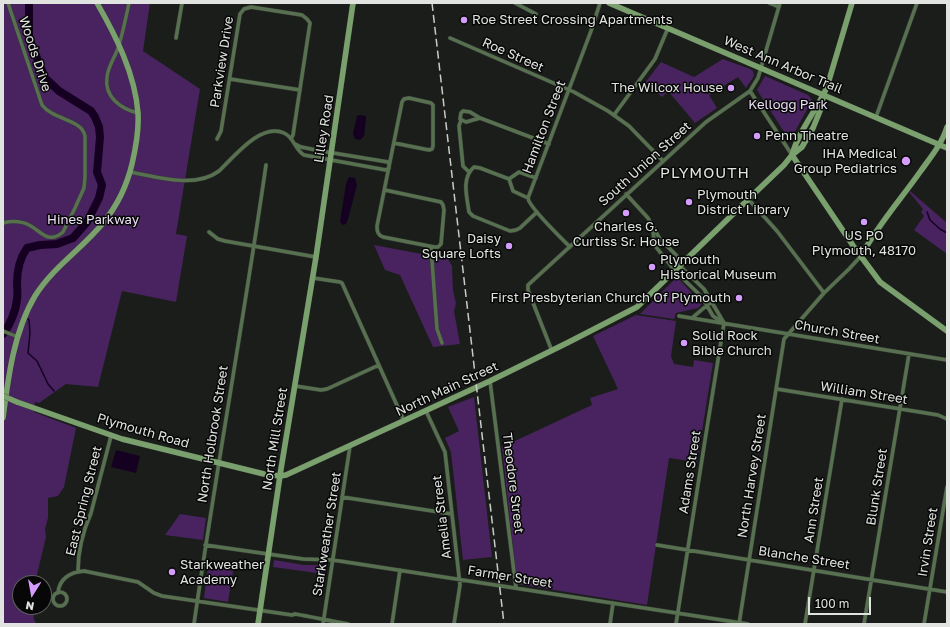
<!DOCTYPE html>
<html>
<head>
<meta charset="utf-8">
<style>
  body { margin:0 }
  #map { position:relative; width:950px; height:627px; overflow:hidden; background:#1a1d19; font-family:"Golos Text",sans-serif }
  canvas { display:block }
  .frame { position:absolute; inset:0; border:4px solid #e0e3e0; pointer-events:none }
  .north { position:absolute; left:12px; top:575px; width:40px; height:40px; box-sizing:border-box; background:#060706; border:1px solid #5d5f5d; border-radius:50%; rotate:191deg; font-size:11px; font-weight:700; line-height:16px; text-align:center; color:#e0e3e0 }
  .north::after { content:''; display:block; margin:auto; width:14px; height:18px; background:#d49cfb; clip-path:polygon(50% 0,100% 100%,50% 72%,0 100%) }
  .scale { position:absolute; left:808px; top:597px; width:63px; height:18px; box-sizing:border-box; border:2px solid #e0e3e0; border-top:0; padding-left:5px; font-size:12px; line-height:14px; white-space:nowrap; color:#e0e3e0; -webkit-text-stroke:3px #060706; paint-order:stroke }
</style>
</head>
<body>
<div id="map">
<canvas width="950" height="627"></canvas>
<div class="frame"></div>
<div class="north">N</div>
<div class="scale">100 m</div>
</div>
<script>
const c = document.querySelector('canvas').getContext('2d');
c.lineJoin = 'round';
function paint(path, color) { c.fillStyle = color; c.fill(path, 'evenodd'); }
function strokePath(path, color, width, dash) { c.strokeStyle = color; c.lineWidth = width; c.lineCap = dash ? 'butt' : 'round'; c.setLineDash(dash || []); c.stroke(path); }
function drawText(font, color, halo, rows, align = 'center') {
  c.font = font + ' "Golos Text",sans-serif'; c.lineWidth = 3; c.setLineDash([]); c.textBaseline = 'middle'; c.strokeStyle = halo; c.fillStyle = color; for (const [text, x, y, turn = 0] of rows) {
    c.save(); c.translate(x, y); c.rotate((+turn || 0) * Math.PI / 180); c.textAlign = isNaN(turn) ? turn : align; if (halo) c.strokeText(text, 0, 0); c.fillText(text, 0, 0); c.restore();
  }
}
const green = new Path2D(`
  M3 3H150L143 51 200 89 176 234 187 236 176 302 122 291 98 387 66 384 39 403 35 402 34 412 76 428 64 487 58 496 48 498V518L45 529 46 537 35 583H20V607H33L34 620 37 624H3Z
  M723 59 750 69 753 71 754 76 746 88 738 77 709 95 717 108 695 123 668 91 662 97 645 83 661 62 694 77Z
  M765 76 808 95 812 100 790 141 757 90Z
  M910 191 947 223V254L914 230 924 216 921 212 923 209 909 192Z
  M374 245 448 259 452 266 453 291 456 303 454 311 460 344 433 347 400 275 385 270Z
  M677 277 702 304 698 308 676 313 674 319 640 314Z
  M636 315 676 321 671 356 674 364 693 367 694 360 713 363 697 462 669 458 647 605 517 584 502 447 592 405 590 398 618 389 593 336Z
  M474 397 492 557 463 560 451 452 445 438 459 431 448 407Z
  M180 514 206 518 203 540 165 535Z
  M274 560 304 565H326L324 574 273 567Z
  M208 567 233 571 228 602 204 598Z`);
const water = new Path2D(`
  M359 115 366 116V118L364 136 360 140 355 139 353 134 357 116Z
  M349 177 355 178 357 185 348 219 346 224 343 225 340 222 346 184Z
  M116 450 140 456 136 473 111 467Z`);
const stream = new Path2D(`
  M927 212 930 220 940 229 947 233
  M27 318 29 320 30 333 28 353 37 361 48 384 54 391`);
const river = new Path2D(`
  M3 334C10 325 16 311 17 299 18 294 17 289 17 284 17 271 19 259 27 248L40 245 57 244 73 238 87 222 99 198 102 185 97 172 100 137 99 127 95 117 91 111 59 91 45 78 29 38V3`);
const street = new Path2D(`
  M129 3C126 17 123 32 119 45 116 56 108 66 107 77 104 97 121 109 138 113
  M515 3 536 14
  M769 3 779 7
  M176 38 182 3
  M450 38 574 92 608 111 629 126 663 161
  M230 79 300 90
  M750 91 792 155
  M614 115 655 59 668 28
  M876 117 917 3
  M480 118 466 122 460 119 461 113 463 111 470 112 480 118 549 144
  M461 120 459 126 463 166 469 172
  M217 139 221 131 240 14 244 9 251 7 302 15 307 19 310 23 293 135 291 139
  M295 144 301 147 321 151 388 162 389 165
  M130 172C157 177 195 189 219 171 234 157 261 122 284 133 294 137 295 150 304 155L386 170 389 168
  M509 179 480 168 474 167C461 178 467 197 469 212L473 216 510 231 516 230 520 228 537 212
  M385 190 441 202 443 205 444 210 441 244 438 247H434L383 237C378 235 377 232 377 226L402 102 404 99 409 98 431 103 433 105V146L432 149 429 150 394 143
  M626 194 648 218 660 239 677 256 680 266 704 289 724 323
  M528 198 513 191 509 179 519 172 536 178
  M749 200 777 231 824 293
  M3 223C11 221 21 221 29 225 41 231 48 245 63 232L75 208 84 188 85 177V136C82 119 53 120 42 105L8 3
  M653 229 654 242 656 247 675 271 702 297 713 316 722 322
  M209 232 218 239 225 241 316 257
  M431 247 437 329 442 343
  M570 247C562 239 528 206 528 198L591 31 600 3
  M313 278 340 282 342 283 404 421
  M679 316 947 360
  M692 318 712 301
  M3 331 18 337
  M552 351 528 290V285L706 122 750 91 758 78 780 3
  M490 381 516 588
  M295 386 321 390 327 389 379 365
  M777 389 938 415 947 419
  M426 411 445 452 460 585 454 624
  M342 497 452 514
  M205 545 303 559 333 560 748 624
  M657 545 947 592
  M78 571C78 552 83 531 91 513L111 436
  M53 599a7 7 0 1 1 14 0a7 7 0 1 1-14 0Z
  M58 593C59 579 70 572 84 571L138 582 154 593 162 596 292 615 295 614C313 617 330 621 348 624
  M194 624C216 471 244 318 266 165
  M323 624 350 446
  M392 624 400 570
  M610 624 613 603
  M676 624 706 434 724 323
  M739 624 784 339 824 293 849 269 861 256
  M805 624 842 399
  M864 624 909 354
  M924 624 947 487`);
const secondary = new Path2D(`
  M609 3 947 148
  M792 155 854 247 880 282 947 331
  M792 155C799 130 817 110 827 87L852 3
  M861 256C877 226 901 199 920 172 930 158 942 144 947 127
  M17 402 122 439 264 474 280 476 286 475 490 381 569 342 637 307 761 187 784 165 792 155 802 147 813 128 822 106 823 95
  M3 418C8 378 14 331 35 296 53 267 82 249 103 223 117 206 127 185 132 164 136 147 139 130 138 113 135 74 116 36 97 3
  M258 624 281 469 316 257 353 3`);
const rail = new Path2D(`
  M432 3 504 624`);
const secondaryBridge = new Path2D(`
  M3 396 17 402`);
const markers = [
  [464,20,4,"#d49cfb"],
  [731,88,4,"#d49cfb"],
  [757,136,4,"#d49cfb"],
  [906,161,5,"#d49cfb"],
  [689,202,4,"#d49cfb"],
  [626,213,4,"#d49cfb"],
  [864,222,4,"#d49cfb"],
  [509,246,4,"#d49cfb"],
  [652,267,4,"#d49cfb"],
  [739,298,4,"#d49cfb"],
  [684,343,4,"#d49cfb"],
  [172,572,4,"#d49cfb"]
];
const poiNames = [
  ["Roe Street Crossing Apartments",472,20],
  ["The Wilcox House",723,88,"right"],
  ["Penn Theatre",765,136],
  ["IHA Medical",897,154,"right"],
  ["Group Pediatrics",897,169,"right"],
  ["Plymouth",697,195],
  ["District Library",697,210],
  ["Charles G.",626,227,"center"],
  ["Curtiss Sr. House",626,242,"center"],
  ["US PO",864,236,"center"],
  ["Plymouth, 48170",864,251,"center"],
  ["Daisy",501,239,"right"],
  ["Square Lofts",501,254,"right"],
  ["Plymouth",660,260],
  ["Historical Museum",660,275],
  ["First Presbyterian Church Of Plymouth",731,298,"right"],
  ["Solid Rock",692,336],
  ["Bible Church",692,351],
  ["Starkweather",180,565],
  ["Academy",180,580]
];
const streetNames = [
  ["Woods Drive",35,54,72],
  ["Roe Street",513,55,24],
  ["Parkview Drive",222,62,-81],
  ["West Ann Arbor Trail",783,65,23],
  ["Hamilton Street",544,127,-69],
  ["Lilley Road",324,129,-81],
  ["South Union Street",645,164,-42],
  ["Church Street",837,332,10],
  ["North Main Street",447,389,-25],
  ["William Street",864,393,9],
  ["Plymouth Road",143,431,16],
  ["North Holbrook Street",213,434,-81],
  ["North Mill Street",275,439,-81],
  ["Adams Street",690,472,-81],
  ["North Harvey Street",752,476,-81],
  ["Theodore Street",513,483,83],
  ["Blunk Street",877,487,-81],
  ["East Spring Street",84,501,-76],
  ["Ann Street",814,510,-81],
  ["Amelia Street",442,517,-97],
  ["Starkweather Street",327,534,-81],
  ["Irvin Street",928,542,-81],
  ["Blanche Street",804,558,9],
  ["Farmer Street",510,577,9]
];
const parkNames = [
  ["Kellogg Park",788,105],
  ["Hines Parkway",93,220]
];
const quarterNames = [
  ["PLYMOUTH",705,173]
];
paint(green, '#48235f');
paint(water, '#150022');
strokePath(stream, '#150022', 1.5);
strokePath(river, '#150022', 8);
strokePath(street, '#363935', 4.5);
strokePath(secondary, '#363935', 6);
strokePath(street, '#577050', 3.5);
strokePath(secondary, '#79a06d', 5.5);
strokePath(rail, '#c8cbc8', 1.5, [8, 4]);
strokePath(secondaryBridge, '#363935', 6, []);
strokePath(secondaryBridge, '#79a06d', 5.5);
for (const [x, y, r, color] of markers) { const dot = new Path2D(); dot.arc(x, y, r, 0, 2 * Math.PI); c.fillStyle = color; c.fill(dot); strokePath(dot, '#060706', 1.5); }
drawText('13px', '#e0e3e0', '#060706', poiNames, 'left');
drawText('13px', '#e0e3e0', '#060706', streetNames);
drawText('13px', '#ebdff4', '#060706', parkNames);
c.letterSpacing = '1px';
drawText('15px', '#e0e3e0', '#060706', quarterNames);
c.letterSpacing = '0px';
</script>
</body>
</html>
